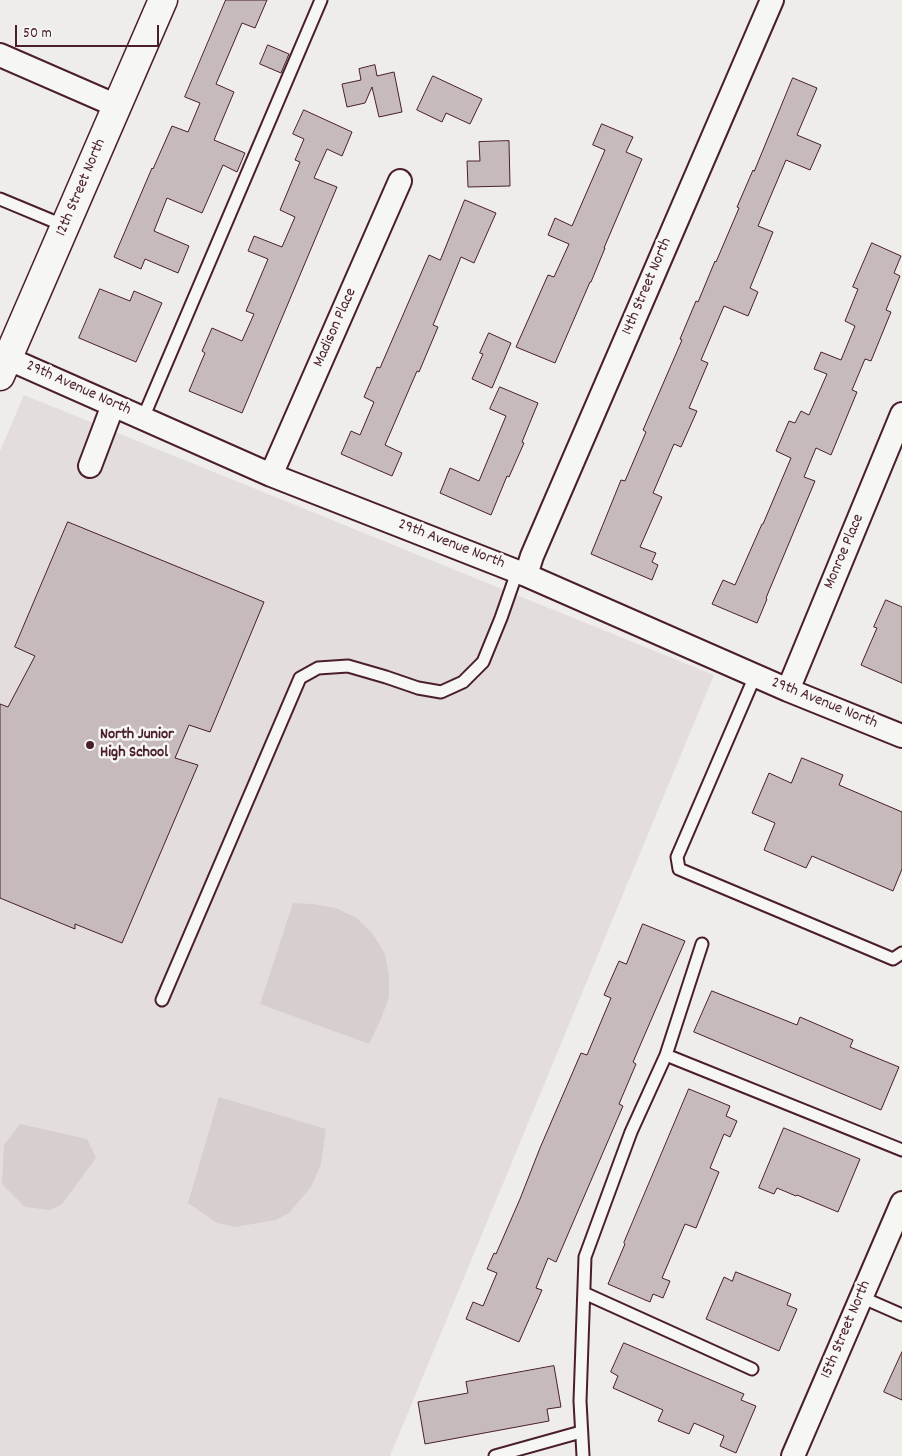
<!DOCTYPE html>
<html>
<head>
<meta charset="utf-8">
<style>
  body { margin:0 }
  #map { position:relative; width:902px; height:1456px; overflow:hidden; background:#efedea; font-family:Dekko,sans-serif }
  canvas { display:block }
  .scale { position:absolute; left:15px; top:25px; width:144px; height:22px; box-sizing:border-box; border:2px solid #4a1f2b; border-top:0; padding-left:6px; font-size:15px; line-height:18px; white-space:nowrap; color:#4a1f2b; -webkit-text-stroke:4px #f6f6f2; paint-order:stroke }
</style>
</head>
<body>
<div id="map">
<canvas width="902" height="1456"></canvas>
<div class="scale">50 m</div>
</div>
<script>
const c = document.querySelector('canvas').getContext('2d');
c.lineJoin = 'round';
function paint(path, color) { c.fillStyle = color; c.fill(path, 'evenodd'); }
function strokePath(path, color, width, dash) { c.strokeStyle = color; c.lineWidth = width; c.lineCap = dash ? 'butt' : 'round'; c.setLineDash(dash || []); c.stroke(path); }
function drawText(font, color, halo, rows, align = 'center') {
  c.font = font + ' Dekko,sans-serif'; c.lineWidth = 5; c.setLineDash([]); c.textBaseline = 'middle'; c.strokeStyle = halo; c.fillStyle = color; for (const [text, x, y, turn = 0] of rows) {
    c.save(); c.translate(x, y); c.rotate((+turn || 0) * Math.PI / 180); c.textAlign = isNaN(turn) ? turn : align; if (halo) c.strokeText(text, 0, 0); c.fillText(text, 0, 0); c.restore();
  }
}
const built = new Path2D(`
  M24 395 714 675 390 1456H0V451Z`);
const green = new Path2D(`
  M293 903 313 904 336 908 357 918 372 933 385 954 389 976V997L381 1019 369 1044 260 1004Z
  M219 1097 326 1129 321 1164 311 1187 289 1213 276 1220 235 1227 217 1223 188 1203Z
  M20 1124 87 1139 96 1158 62 1204 50 1210 25 1207 2 1184 4 1145Z`);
const building = new Path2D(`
  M226 0H267L255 28 242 23 216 84 234 92 214 140 245 153 237 172 223 165 202 213 167 198 154 231 189 246 178 273 145 259 141 269 114 257 152 168 153 169 172 126 188 132 200 103 185 97Z
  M268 45 289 54 281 73 260 64Z
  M375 65 377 76 394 72 402 112 379 117 372 87 365 103 347 107 342 84 361 80 359 69Z
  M433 76 482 99 470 124 446 113 442 122 417 110Z
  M793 78 817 88 797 135 821 145 810 170 786 160 758 226 773 232 750 288 758 292 748 316 724 306 701 360 708 363 689 408 697 411 681 447 674 444 653 493 662 497 640 547 656 553 652 562 658 565 652 580 591 554 621 480 625 481 646 432 643 430 682 340 680 339 696 301 698 302 715 261 716 262 739 208 737 207 753 170 754 171Z
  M304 110 352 132 342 156 327 149 314 178 337 187 242 413 189 391 205 353 202 351 212 328 242 341 254 314 246 311 268 259 248 251 254 236 282 247 295 217 280 210 300 162 295 160 304 139 293 134Z
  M602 124 633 137 626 152 642 159 604 248H605L591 282H590L555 363 516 347 548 275 554 277 569 244 548 235 555 218 572 226 605 150 593 145Z
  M509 141 510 186 468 187 467 161H480L479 142Z
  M465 200 496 213 474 263 461 257 433 325 438 327 419 372 417 371 385 445 402 453 392 476 341 454 351 431 360 435 374 402 364 397 377 367 380 368 429 255 440 260Z
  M872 243 901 256 894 273 900 276 886 310 891 312 871 361 865 359 852 390 857 392 831 455 816 448 804 477 815 481 766 598 767 599 757 623 712 604 723 580 735 585 762 524H763L791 458 776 451 789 421 795 423 801 411 809 415 827 374 814 369 821 352 841 360 855 326 845 321 858 289 853 287Z
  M100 289 130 301 134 291 162 303 136 362 79 338Z
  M489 333 511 343 492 388 472 379 483 354 480 353Z
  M500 387 538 403 522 442 524 443 509 477 507 476 491 515 440 493 450 468 479 481 506 416 490 409Z
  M68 522 264 602 210 732 189 725 175 758 198 765 122 943 75 924V929L0 898V704L8 707 35 656 15 647Z
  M886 600 902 607V683L861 665 877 628 874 627Z
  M802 758 843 775 839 785 902 812V869L893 891 812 856 806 868 764 850 775 823 752 813 769 773 791 783Z
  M643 924 685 941 633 1062 636 1064 619 1104 623 1106 556 1262 548 1258 536 1288 542 1290 519 1342 466 1319 473 1302 483 1306 497 1273 487 1269 494 1253 496 1254 520 1199 540 1148 581 1053 587 1055 611 998 604 995 619 961 626 964Z
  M712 991 797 1025 800 1017 853 1040 850 1047 899 1067 881 1110 694 1032Z
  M689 1089 730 1106 726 1116 737 1121 730 1137 724 1134 710 1168 719 1172 696 1228 685 1224 662 1278 670 1281 663 1298 653 1294 650 1302 608 1284 625 1244 624 1243Z
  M784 1128 860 1159 838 1212 797 1195 796 1196 777 1188 774 1194 759 1188Z
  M736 1272 791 1294 787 1305 797 1309 779 1351 706 1319 724 1277 732 1281Z
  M624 1343 744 1394 741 1400 756 1406 736 1453 720 1446 724 1436 694 1423 689 1434 658 1421 663 1410 613 1388 618 1376 611 1372Z
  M902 1352V1400L884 1392Z
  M554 1366 561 1407 547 1409 549 1421 425 1444 418 1402 468 1393 466 1382Z`);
const lane = new Path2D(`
  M0 199 65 226
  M143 418 321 0
  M755 676 677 857 679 869 893 959 902 953
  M162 1000 300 678 318 668 348 666 386 677 418 688 441 692 463 682 483 662 501 618 517 572
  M666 1055 902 1150
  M584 1293 752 1369
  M861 1297 902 1315
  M495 1456 581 1432
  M583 1456 580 1401 585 1257 631 1132 666 1055 702 944`);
const street = new Path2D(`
  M0 55 117 106
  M0 355 271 475 526 575 788 690 902 736
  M90 466 113 405
  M271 475 400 181
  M526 575 532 556 772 0
  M788 690 902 414
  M793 1456 902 1203`);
const secondary = new Path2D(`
  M0 376 163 0`);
const markers = [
  [90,745,5,"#4a1f2b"]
];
const streetNames = [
  ["12th Street North",82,188,-67],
  ["14th Street North",648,287,-67],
  ["Madison Place",336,328,-66],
  ["29th Avenue North",78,389,24],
  ["29th Avenue North",451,545,21],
  ["Monroe Place",845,552,-67],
  ["29th Avenue North",824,704,22],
  ["15th Street North",847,1330,-67]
];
const poiNames = [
  ["North Junior",100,736],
  ["High School",100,754]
];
paint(built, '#e3dedc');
paint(green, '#d7cfce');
paint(building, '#c6babb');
strokePath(building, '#4a1f2b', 1);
strokePath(lane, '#4a1f2b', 15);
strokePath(street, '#4a1f2b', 26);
strokePath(secondary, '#4a1f2b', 31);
strokePath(lane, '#f6f6f2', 11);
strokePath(street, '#f6f6f2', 22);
strokePath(secondary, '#f6f6f2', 28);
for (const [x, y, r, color] of markers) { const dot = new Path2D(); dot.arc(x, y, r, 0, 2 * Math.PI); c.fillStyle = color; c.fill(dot); strokePath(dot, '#f6f6f2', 2); }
drawText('16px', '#4a1f2b', '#f6f6f2', streetNames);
drawText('bold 16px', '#4a1f2b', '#f6f6f2', poiNames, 'left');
</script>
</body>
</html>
